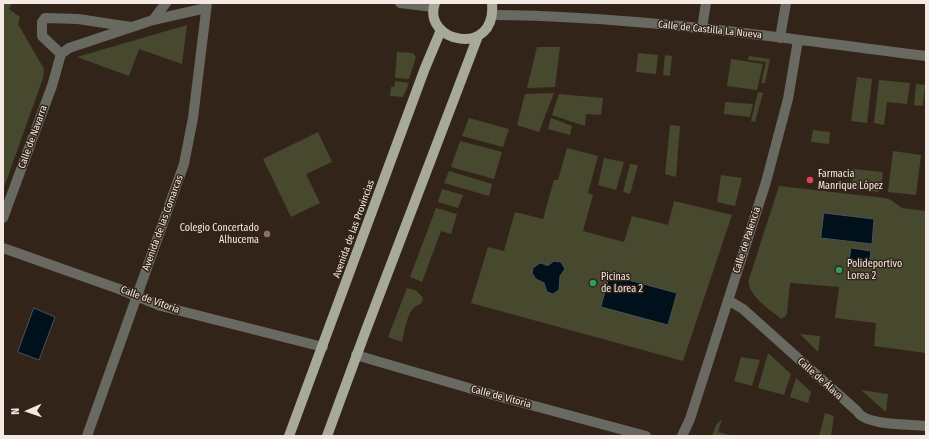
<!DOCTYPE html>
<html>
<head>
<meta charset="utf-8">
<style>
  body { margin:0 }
  #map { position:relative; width:929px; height:439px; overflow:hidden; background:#33241a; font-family:"Fira Sans Condensed",sans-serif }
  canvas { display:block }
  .frame { position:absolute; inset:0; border:4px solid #f4eae3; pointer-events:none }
  .north { position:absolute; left:8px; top:391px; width:40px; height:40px; -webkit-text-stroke:3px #33241a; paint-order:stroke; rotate:268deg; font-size:11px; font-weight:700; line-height:16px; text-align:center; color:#f4eae3 }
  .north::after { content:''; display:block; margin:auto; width:14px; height:18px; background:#f4eae3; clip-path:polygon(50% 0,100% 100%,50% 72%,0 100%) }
</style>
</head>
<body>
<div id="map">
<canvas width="929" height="439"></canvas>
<div class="frame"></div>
<div class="north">N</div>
</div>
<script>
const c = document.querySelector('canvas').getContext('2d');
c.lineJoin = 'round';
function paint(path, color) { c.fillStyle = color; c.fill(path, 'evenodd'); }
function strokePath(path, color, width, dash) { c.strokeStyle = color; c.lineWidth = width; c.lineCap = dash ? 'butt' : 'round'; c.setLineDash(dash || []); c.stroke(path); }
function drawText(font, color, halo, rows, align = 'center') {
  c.font = font + ' "Fira Sans Condensed",sans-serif'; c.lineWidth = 3; c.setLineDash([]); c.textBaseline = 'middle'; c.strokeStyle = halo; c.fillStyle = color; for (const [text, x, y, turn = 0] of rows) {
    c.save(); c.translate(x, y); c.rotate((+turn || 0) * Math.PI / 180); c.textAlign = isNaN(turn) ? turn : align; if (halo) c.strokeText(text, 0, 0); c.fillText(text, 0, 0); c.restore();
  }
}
const green = new Path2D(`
  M3 3H12L9 9 20 17 18 24 44 69 43 78 3 190Z
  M187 25 182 64 139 49 129 76 77 57Z
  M537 47H560L555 87 527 88Z
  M397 52 413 53 416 57 409 79 395 78Z
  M638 53 658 55 656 74 636 72Z
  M665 55 672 56 670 76 663 75Z
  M749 56 770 59 765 83H761L766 62 748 60Z
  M731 59 763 64 757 90 727 86Z
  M857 77 872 79 867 123 851 121Z
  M879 80 910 83 907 104 887 102 884 125 874 123Z
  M395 81 409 83 403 97 390 96 391 87H394Z
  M916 84 925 85 923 106 914 105Z
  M758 92 763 93 755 122 751 121Z
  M554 93 539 132 517 125 525 94Z
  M559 94 603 98 601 115 586 114 585 126 552 115Z
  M725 102 753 104 750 117 724 114Z
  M469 118 509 129 503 147 462 136Z
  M551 118 572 126 570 135 548 129Z
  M670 125 680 126 676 177 665 174Z
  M813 130 830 132 829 144 811 142Z
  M318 132 332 162 306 174 320 203 291 217 263 159Z
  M460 141 502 152 494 179 451 167Z
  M567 148 598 156 588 193 593 195 583 231 624 242 632 216 668 225 674 201 732 215 683 361 471 303 488 247 504 251 515 212 543 219 554 180H558Z
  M893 151 921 155 916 195 888 192Z
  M604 158 624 162 616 190 598 185Z
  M630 164 638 165 630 194 623 192Z
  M853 169 883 172 881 188 878 192 855 189 852 185Z
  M449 171 492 184 489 196 444 183Z
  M721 175 742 178 735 206 717 202Z
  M779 186 885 198 891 200 902 208 926 211V353L874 346 876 323 835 318 839 287 790 283 787 313 786 316 781 319C770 309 746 295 749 279Z
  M442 189 463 195 458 208 438 202Z
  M436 208 457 214 451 234 441 231 422 282 410 277Z
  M407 288 417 291 423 298 421 304C407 306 405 331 402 342L388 337Z
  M800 334 820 336 818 352Z
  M768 353 791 374 784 395 758 388Z
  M741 357 760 360 752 386 734 381Z
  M796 378 811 392 808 403 790 397Z
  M861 390 888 394 886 412Z
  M825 413 834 416 831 436H819Z
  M722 419 718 432 733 436H712L716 425Z`);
const water = new Path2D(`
  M824 213 874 219 872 244 821 238Z
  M851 248 871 251 869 266 849 264Z
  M554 261 561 262 565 269 560 276 559 290 553 294 547 292 544 283 536 279 532 273 533 268 540 263C549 265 545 268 554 261Z
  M610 275 677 293 668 325 601 307Z
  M34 308 55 317 39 360 18 352Z`);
const minor = new Path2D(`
  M400 3 433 7
  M493 15C638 16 782 38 926 56
  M153 20 166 3
  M702 28 706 3
  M780 38 786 3
  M61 54 42 36V22L45 18 78 19 131 27
  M3 218 52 86 61 54 69 48 153 20 206 8
  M3 248 119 289 161 306 323 347
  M728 300 743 309 857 411C865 426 909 424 926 426
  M356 355 479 391 646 436
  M87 436 184 164 193 118 207 3
  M682 436 690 419 766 182 788 99 798 40`);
const major = new Path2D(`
  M435 3C421 42 497 59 492 3
  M289 436 425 68 441 30
  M327 436 366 330 478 36`);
const markers = [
  [810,180,4,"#e0444e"],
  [267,234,4,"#8d6e63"],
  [839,270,4,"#2e9e5b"],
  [593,283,4,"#2e9e5b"]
];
const streetNames = [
  ["Calle de Castilla La Nueva",710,30,6],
  ["Calle de Navarra",33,137,-70],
  ["Avenida de las Comarcas",163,223,-70],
  ["Avenida de las Provincias",354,229,-70],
  ["Calle de Palencia",747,240,-72],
  ["Calle de Vitoria",150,300,20],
  ["Calle de Álava",820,379,42],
  ["Calle de Vitoria",501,397,15]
];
const poiNames = [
  ["Farmacia",818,174],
  ["Manrique López",818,186],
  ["Colegio Concertado",259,228,"right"],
  ["Alhucema",259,240,"right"],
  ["Polideportivo",847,264],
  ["Lorea 2",847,276],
  ["Picinas",601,277],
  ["de Lorea 2",601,289]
];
paint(green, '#47492e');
paint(water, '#00111b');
strokePath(water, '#495257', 1);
strokePath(minor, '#686961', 10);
strokePath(major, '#a7aa99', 10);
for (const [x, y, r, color] of markers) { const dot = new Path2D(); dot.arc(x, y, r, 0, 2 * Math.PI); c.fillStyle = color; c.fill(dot); strokePath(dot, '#33241a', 1.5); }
drawText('10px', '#f4eae3', '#33241a', streetNames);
drawText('10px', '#f4eae3', '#33241a', poiNames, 'left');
</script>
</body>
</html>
